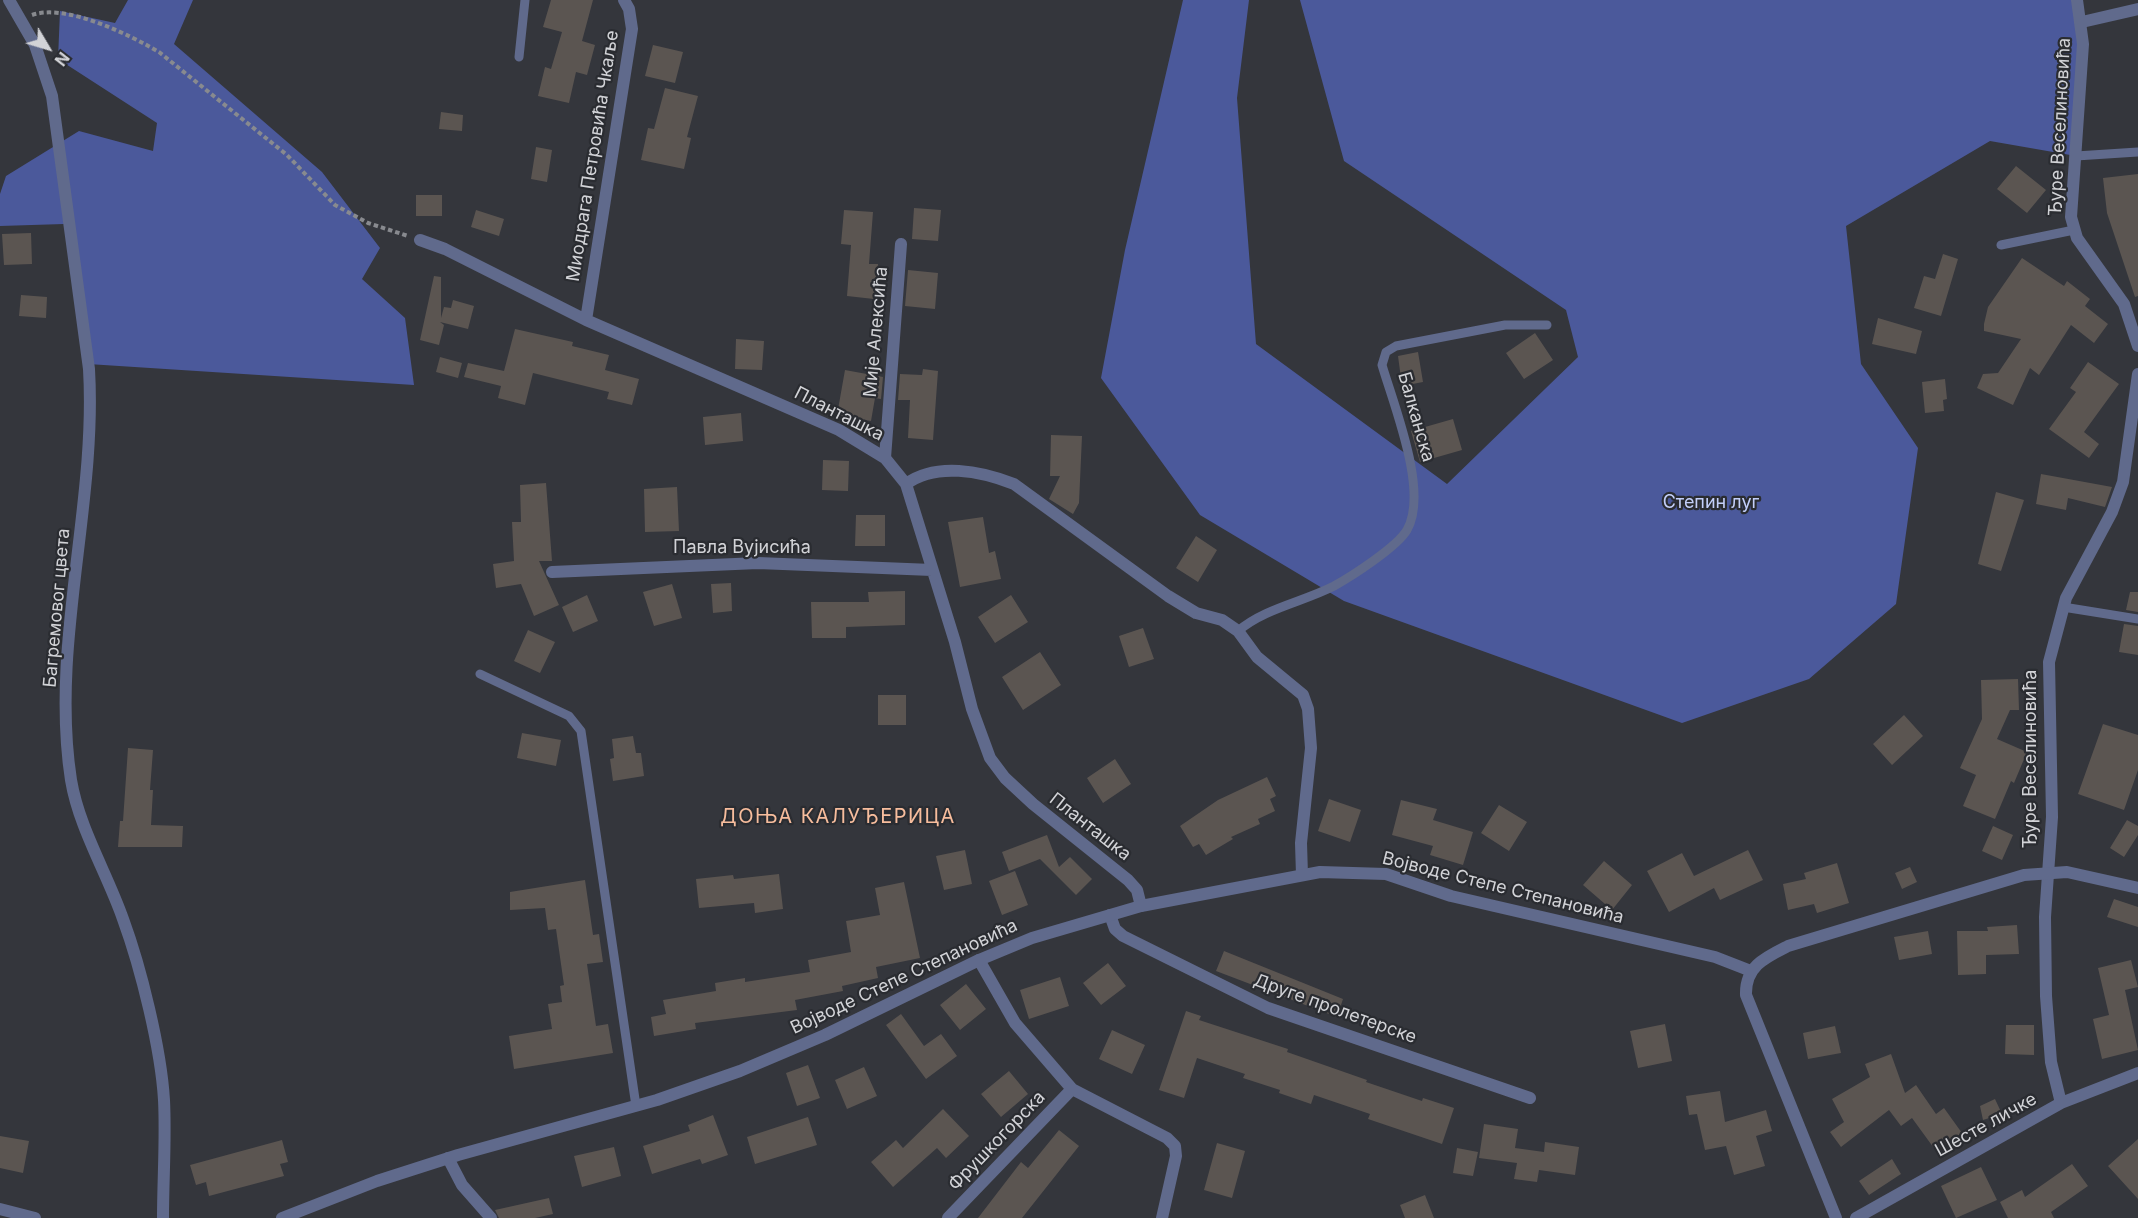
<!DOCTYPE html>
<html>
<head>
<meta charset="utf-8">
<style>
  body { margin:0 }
  #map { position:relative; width:2138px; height:1218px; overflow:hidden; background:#34363c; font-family:Inter,sans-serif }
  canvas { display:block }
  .north { position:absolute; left:18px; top:18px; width:60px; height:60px; -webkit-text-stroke:4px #2a2c31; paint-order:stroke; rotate:128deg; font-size:16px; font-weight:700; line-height:24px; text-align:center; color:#d2d3d7 }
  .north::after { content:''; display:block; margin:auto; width:21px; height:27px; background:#d2d3d7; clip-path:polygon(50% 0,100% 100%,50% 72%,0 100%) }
</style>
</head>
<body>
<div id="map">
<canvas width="2138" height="1218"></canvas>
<div class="north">N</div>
</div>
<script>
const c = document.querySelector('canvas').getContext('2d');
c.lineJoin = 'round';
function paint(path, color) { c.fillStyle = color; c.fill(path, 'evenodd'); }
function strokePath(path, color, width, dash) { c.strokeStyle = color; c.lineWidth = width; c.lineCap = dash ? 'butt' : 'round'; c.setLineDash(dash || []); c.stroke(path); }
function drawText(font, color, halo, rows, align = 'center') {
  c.font = font + ' Inter,sans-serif'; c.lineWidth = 4.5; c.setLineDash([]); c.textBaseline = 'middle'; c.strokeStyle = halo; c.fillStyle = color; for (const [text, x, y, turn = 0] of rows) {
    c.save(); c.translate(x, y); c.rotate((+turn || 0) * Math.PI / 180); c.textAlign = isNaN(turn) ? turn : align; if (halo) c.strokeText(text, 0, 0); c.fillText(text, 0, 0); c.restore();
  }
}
const green = new Path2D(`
  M128 0H193L174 44 322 172 380 248 362 279 405 318 414 385 88 364 64 224 0 226V194L6 176 79 131 153 151 157 123 58 59 60 11 115 23Z
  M1183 0H1249L1237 98 1256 344 1447 484 1578 357 1566 310 1344 161 1300 0H2074L2083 44 2076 156 1990 141 1846 226 1861 364 1918 448 1896 604 1809 679 1682 723 1344 601 1200 515 1101 378 1125 250Z`);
const building = new Path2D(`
  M551 0H593L582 41 595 45 587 75 576 72 569 103 538 96 545 67 551 69 562 32 543 27Z
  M653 45 683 52 675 83 645 76Z
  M665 88 698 96 687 137 691 138 684 169 641 160 648 128 654 129Z
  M441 112 463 115 462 131 439 129Z
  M536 147 552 150 547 182 531 179Z
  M2016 166 2046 190 2027 213 1997 189Z
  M2138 174V296L2135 297 2107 213 2103 178Z
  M416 195H442V216H416Z
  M914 208 941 210 938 241 912 239Z
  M476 210 504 219 499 236 471 227Z
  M844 210 873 212 869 264H878L874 299 847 296 851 245 841 244Z
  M31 233 32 264 4 265 2 234Z
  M1943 254 1958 259 1941 316 1914 308 1924 276 1935 279Z
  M2022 258 2064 286 2067 281 2090 299 2085 306 2108 324 2094 343 2071 325 2039 375 2030 368 2013 405 1977 388 1983 374 1998 373 2021 339 1984 331V324L1988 307Z
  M908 270 938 273 935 309 905 306Z
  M434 276 441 277V318L444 307 451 308 453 300 474 306 468 329 440 322 444 325 439 345 420 340Z
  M21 295 47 297 46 318 19 316Z
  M1878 318 1922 331 1916 354 1872 344Z
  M515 329 573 342 572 346 609 355 605 370 639 379 632 405 607 399 609 392 533 373 525 405 498 398 501 386 464 377 468 363 504 371Z
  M1535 333 1553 360 1524 379 1506 353Z
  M736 339 764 341 762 370 735 369Z
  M1418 352 1423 382 1402 386 1398 356Z
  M440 357 462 363 458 378 436 372Z
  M2088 362 2119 384 2084 432 2099 444 2089 458 2049 429 2076 392 2070 388Z
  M923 369 938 371 933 440 908 438 910 400H898L900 374 922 375Z
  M845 370 883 377 881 399 875 398 871 421 837 415Z
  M1945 379 1947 399 1943 400 1944 411 1925 413 1922 382Z
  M741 413 743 441 705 445 703 417Z
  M1453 419 1462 450 1420 462 1411 431Z
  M1051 435 1082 436 1079 503 1073 514 1049 499 1060 476H1050Z
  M823 460 849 461 848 491 822 490Z
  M2041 474 2112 487 2105 507 2068 498 2066 510 2036 504Z
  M546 483 552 561H539L559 605 534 616 521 584 496 588 493 564 514 561 512 522H521L520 485Z
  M677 487 679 531 645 532 644 489Z
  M1996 492 2024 500 2001 571 1978 564Z
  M856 515H885V546H855Z
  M983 517 989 553 995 551 1001 579 960 587 948 522Z
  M1196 536 1217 550 1198 582 1176 568Z
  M731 583 732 611 713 613 711 584Z
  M672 584 682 618 654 626 643 592Z
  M905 591V625L846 627V638H812L811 602H869L868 592Z
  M2130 592H2138V612L2126 610Z
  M587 595 598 621 573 632 562 607Z
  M1011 595 1028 622 995 643 978 617Z
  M2124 624 2138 626V655L2119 652Z
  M1143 628 1154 659 1129 667 1119 636Z
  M528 630 555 642 540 673 514 661Z
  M1040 652 1061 685 1023 710 1002 677Z
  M2018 679 2019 710H2010L1997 739 2027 752 2014 783 2011 781 1995 819 1963 806 1976 775 1960 768 1982 719 1981 680Z
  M878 695H906V725H878Z
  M1904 715 1923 736 1892 765 1873 744Z
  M2103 724 2138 735V770L2124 810 2078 794Z
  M522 733 561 740 556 766 517 758Z
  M633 736 636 753H641L644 776 613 781 610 759 614 758 612 739Z
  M128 748 153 750 150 790H153L151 825 183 826 182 847H118L120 821H123Z
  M1115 759 1131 784 1103 803 1087 778Z
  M1267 777 1276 796 1270 799 1275 811 1258 819 1260 824 1231 837 1233 839 1206 855 1199 844 1193 847 1180 826 1218 800Z
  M1329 799 1361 810 1350 842 1318 831Z
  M1401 800 1437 809 1433 820 1473 832 1463 865 1430 855 1433 846 1392 835Z
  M1499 805 1527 822 1509 851 1481 833Z
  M2127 820 2138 826V835L2124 857 2110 848Z
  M1993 826 2013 835 2002 860 1982 851Z
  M1047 835 1059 867 1070 857 1092 879 1076 895 1040 859 1009 871 1002 852Z
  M965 850 972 884 944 890 936 856Z
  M1748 850 1763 880 1720 900 1714 888 1669 912 1647 871 1682 853 1694 876Z
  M1604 861 1632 885 1612 910 1583 885Z
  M1837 863 1849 903 1817 913 1814 904 1788 910 1783 884 1806 879 1804 873Z
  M1910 867 1917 882 1902 889 1895 873Z
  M1015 871 1028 905 1002 915 989 881Z
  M779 874 783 909 755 913 754 903 699 908 696 879 733 875 734 879Z
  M585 880 593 935 599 934 603 962 587 964 596 1026 608 1024 613 1053 514 1069 509 1036 552 1029 548 1004 562 1002 560 986 564 985 556 929 548 930 545 908 510 910V892Z
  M904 882 920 958 876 967 878 978 842 986 843 991 795 1000 797 1010 695 1023 696 1029 654 1036 651 1017 666 1014 663 1000 716 991 715 983 745 978V982L810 972 808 960 851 952 846 921 880 915 875 888Z
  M2114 899 2138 907V927L2107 917Z
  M2017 925 2019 954 1986 955V974L1958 975 1957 931H1988L1987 927Z
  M1928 931 1932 954 1899 960 1894 937Z
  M1224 951 1343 999 1337 1017 1216 971Z
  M2131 960 2138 987 2125 990 2138 1050 2102 1059 2093 1019 2109 1015 2098 968Z
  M1108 963 1126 986 1101 1005 1083 983Z
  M1060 977 1069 1006 1029 1019 1020 990Z
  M966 984 986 1009 960 1030 940 1005Z
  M1186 1011 1201 1016 1199 1020 1288 1049 1287 1052 1367 1080 1366 1082 1422 1101 1423 1098 1454 1108 1442 1144 1368 1119 1370 1114 1314 1095 1311 1104 1279 1093 1280 1090 1243 1078 1245 1074 1197 1058 1184 1098 1159 1090Z
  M901 1014 924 1046 941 1034 957 1056 926 1079 886 1025Z
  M1665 1024 1672 1061 1638 1068 1630 1031Z
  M2006 1025H2034V1055L2005 1054Z
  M1835 1026 1841 1053 1808 1059 1803 1033Z
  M1112 1030 1145 1045 1132 1074 1099 1059Z
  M1891 1054 1905 1093 1916 1085 1936 1114 1944 1108 1962 1133 1936 1151 1912 1118 1901 1126 1889 1110 1841 1147 1830 1132 1844 1122 1832 1099 1870 1077 1865 1064Z
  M808 1065 820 1098 797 1106 786 1073Z
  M864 1067 877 1096 847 1109 835 1080Z
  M1009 1071 1028 1094 1001 1117 981 1094Z
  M1720 1091 1725 1122 1766 1110 1772 1131 1756 1136 1765 1166 1734 1175 1726 1146 1705 1150 1697 1114 1689 1115 1686 1096Z
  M1995 1099 2002 1114 1983 1120 1980 1106Z
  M943 1109 969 1136 946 1158 937 1148 893 1187 871 1162 896 1140 903 1148Z
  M713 1115 728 1155 702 1164 700 1159 652 1174 643 1146 690 1131 688 1125Z
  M808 1117 817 1145 755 1164 747 1137Z
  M1484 1124 1518 1129 1515 1148 1544 1152 1545 1142 1579 1147 1575 1175 1539 1170 1537 1182 1514 1179 1517 1163 1479 1158Z
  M1059 1130 1079 1146 1022 1218H978L1021 1162 1028 1168Z
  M0 1136 29 1141 23 1173 0 1168Z
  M2138 1139V1199L2108 1166Z
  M282 1140 288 1162 280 1164 284 1176 209 1196 206 1182 196 1185 190 1165Z
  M1217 1143 1245 1151 1232 1198 1204 1190Z
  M614 1147 621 1176 582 1187 574 1156Z
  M1457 1148 1478 1152 1473 1176 1453 1173Z
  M1892 1159 1901 1174 1869 1195 1859 1181Z
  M2072 1164 2088 1186 2051 1212 2054 1218H2008L2000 1202 2022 1190 2025 1197Z
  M1981 1167 1997 1200 1956 1218 1941 1186Z
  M1425 1195 1434 1218H1405L1400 1205Z
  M549 1198 553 1214 535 1218H499L495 1210Z`);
const path = new Path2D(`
  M32 15C66 3 130 35 159 52L287 155 335 205 368 223 408 236`);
const service = new Path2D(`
  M519 57 525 0
  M2076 156 2138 152
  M2001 245 2074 230
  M2063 607 2138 619
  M1238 631C1265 608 1303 602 1334 586 1352 576 1397 547 1407 530 1429 492 1394 406 1382 365L1386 352 1396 346 1505 325H1547
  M480 674 569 716 581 731 636 1106`);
const minor = new Path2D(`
  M9 0 35 45 52 96 89 369C97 505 50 645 71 780 79 828 107 873 123 919 141 968 161 1049 164 1100 166 1139 163 1179 163 1218
  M2077 0 2083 44 2071 217 2077 238 2124 304 2138 346
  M2082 22 2138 9
  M420 240 445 249 586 320 839 430 885 458 906 484 955 642 972 709 990 758 1005 778 1033 804 1128 880 1137 890 1141 906
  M586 320 632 29 629 9 624 0
  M885 458 901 244
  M906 484C936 462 981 471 1014 484L1168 596 1196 613 1222 620 1238 631 1257 657 1303 695 1308 709 1311 748 1301 843 1302 875
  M552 572 758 563 932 570
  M1110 915 1115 929 1123 936 1268 1008 1530 1098
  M979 960 1015 1023 1072 1089 1167 1138 1175 1146 1176 1156 1162 1218
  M2061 1103 2051 1062 2046 996 2045 917 2052 817 2049 662 2066 598 2112 512 2123 482 2138 374
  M448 1158 462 1185 491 1218
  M948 1218 1072 1089
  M1856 1218 2061 1103 2138 1073`);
const tertiary = new Path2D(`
  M0 1209 35 1218
  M282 1218 377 1181 458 1155 657 1100 740 1071 825 1035 979 960 1032 938 1141 906 1320 872 1386 874 1451 896 1715 957 1751 971
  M1836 1218 1746 995C1745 966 1766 957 1788 946L2024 875 2067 872 2138 888`);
const streetNames = [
  ["Ђуре Веселиновића",2060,127,-87],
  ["Миодрага Петровића Чкаље",593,156,-81],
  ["Мије Алексића",876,332,-85],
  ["Планташка",839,414,27],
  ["Балканска",1416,417,74],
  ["Павла Вујисића",742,548],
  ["Багремовог цвета",57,608,-85],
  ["Ђуре Веселиновића",2031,759,-90],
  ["Планташка",1090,827,38],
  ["Војводе Степе Степановића",1503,888,14],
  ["Војводе Степе Степановића",904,977,-25],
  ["Друге пролетерске",1335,1009,20],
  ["Шесте личке",1986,1125,-29],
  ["Фрушкогорска",997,1141,-46]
];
const parkNames = [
  ["Степин луг",1711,503]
];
const neighbourhoodNames = [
  ["ДОЊА КАЛУЂЕРИЦА",838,817]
];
paint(green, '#4b599b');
paint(building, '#5b5551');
strokePath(path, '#888a8f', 4, [4.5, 3]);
strokePath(service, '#606a8c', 9);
strokePath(minor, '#606a8c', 12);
strokePath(tertiary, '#606a8c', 12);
drawText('18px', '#d2d3d7', '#2a2c31', streetNames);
drawText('18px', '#c3cffa', '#2a2c31', parkNames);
c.letterSpacing = '1.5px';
drawText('20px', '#f7bd9d', '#2a2c31', neighbourhoodNames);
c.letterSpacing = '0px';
</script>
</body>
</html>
